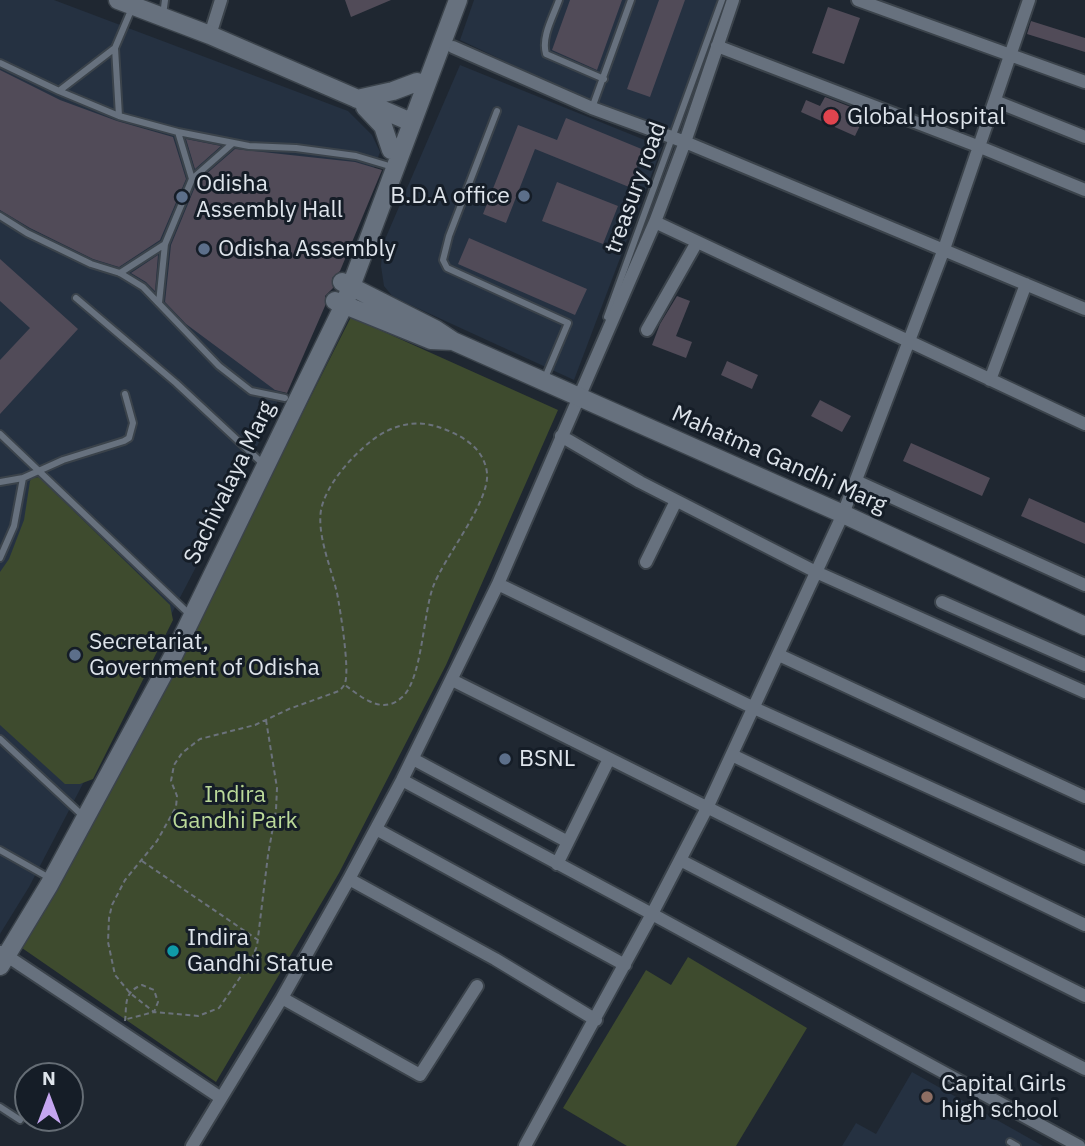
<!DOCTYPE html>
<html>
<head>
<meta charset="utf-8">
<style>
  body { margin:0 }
  #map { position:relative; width:1085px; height:1146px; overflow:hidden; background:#1f2731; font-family:"IBM Plex Sans",sans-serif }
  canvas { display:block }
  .north { position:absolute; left:14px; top:1062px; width:70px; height:70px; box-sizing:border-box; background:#151d27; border:2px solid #656d75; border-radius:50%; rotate:0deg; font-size:19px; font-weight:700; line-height:28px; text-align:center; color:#dee4eb }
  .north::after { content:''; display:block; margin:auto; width:24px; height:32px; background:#c5a6f0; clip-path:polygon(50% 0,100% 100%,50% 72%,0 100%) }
</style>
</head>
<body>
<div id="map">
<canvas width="1085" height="1146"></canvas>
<div class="north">N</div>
</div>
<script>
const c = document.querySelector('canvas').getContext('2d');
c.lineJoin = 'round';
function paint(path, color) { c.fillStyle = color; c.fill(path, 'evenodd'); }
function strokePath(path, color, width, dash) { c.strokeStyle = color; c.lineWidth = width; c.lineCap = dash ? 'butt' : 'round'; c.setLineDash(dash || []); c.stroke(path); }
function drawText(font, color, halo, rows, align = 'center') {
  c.font = font + ' "IBM Plex Sans",sans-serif'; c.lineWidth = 6; c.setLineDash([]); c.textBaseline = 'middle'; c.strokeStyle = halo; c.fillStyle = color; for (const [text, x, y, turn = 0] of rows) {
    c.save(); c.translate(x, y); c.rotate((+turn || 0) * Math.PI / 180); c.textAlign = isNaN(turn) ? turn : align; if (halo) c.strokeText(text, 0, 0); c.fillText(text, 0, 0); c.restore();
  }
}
const built = new Path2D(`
  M0 0H54L348 111 372 135 380 152 335 274 245 473 29 887 0 934Z
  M474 0H717L674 134 604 108 460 40Z
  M460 65 662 147 574 380 393 297 384 286 381 266 383 244Z
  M912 1072 1043 1146H842L856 1123 876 1134Z`);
const green = new Path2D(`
  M351 317 558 410 446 665 339 873 216 1082 22 948 194 627Z
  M39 477 170 605 173 620 93 779 80 784H65L0 725V572L9 559 24 520 30 481 32 478Z
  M688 957 807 1028 736 1146H627L563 1108 646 970 671 985Z`);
const building = new Path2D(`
  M345 0H391L351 17Z
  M570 0H622L597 70 552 50Z
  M659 0H685L650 97 627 89Z
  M828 7 860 18 844 64 812 53Z
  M1031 21 1085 38V52L1027 34Z
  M0 70 60 100 117 121 173 137 186 179 160 240 119 267 93 259 30 228 0 210Z
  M825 97 866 113 855 136 801 112 806 100 820 106Z
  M566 118 644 150 629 187 535 149 506 223 483 214 518 125 557 140Z
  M186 139 221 146 195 169Z
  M235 149 355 162 382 170 340 271 332 278 333 288 325 296V306L287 393 275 390 186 324 165 302 171 245 197 182Z
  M557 182 618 206 603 244 542 221Z
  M469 238 587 289 575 315 458 264Z
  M158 255 155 291 146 282 131 273Z
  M0 259 78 329 0 414V360L30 328 0 301Z
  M677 296 690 301 676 336 692 342 686 358 652 345 660 324Z
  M727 361 758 375 752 389 721 375Z
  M820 400 851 416 842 432 811 416Z
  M911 443 990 478 982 496 903 461Z
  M1029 498 1085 523V544L1021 516Z`);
const path = new Path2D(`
  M266 720 277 788 276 810 268 855 257 946 250 963 219 1008 198 1016 154 1012 130 993 115 975 108 942 109 918 112 905 125 880 157 841 176 807 177 796 171 781 174 765 182 753 200 739 255 725 289 709 339 691C342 688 344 686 345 683 350 670 340 608 337 593 331 567 317 536 321 510 326 485 351 457 370 442 388 427 412 419 435 426 458 433 484 446 487 473 490 502 444 557 433 587 423 614 422 682 401 698 382 715 361 697 345 685
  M142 861 258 940
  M125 1021C127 1005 123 992 142 985L154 990 158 1002 154 1012 127 1019`);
const lane = new Path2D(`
  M559 0C553 17 541 37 546 54L604 79
  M163 15 165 0
  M115 48 119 116 178 132 249 146 296 148 356 156 386 165
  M0 63 59 91
  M592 108 631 0
  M497 111 449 236 443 260 447 268 568 323 544 380
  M119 116 59 91 115 48 132 8
  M178 132 192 179
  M0 216 27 233 91 264 120 273 143 287 219 366 251 391 285 398
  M165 244 192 179 233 143
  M120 273 165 244 159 303
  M76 298 176 383 261 462
  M607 317 722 0
  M0 434 186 611
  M0 482 23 478 63 460 124 441 129 438 133 423 125 394
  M0 558 14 526 23 478
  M0 739 82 815
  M0 850 46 876
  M0 1107 20 1120
  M1010 1142 1017 1146`);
const street = new Path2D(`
  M858 0 1085 82
  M210 35 221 0
  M717 46 980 147 1085 190
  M453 47 592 108 685 142 1085 309
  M995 101 1085 137
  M655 222 1085 424
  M647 330 697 242
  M990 380 1026 284
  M561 436 640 482 816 572 1085 692
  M856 481 1085 585
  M646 562 676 501
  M498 584 754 708 1085 858
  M942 602 1085 665
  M779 655 1085 797
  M452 680 1085 996
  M732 755 1085 925
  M413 759 568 842
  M402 780 652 914 707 808 843 514 944 249 1029 0
  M376 829 625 965
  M680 860 1085 1069
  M557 864 609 759
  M349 879 495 959 596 1020
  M1 952 221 1098
  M282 998 420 1075 477 986
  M192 1146 282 998 349 879 402 780 498 584 655 222 685 142 733 0
  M525 1146 652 914 1079 1146`);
const secondary = new Path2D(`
  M118 0 210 35 411 122
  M357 99 393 91 417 82
  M365 107 383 126 391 150
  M342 282 435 329 453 341 843 514 1085 626
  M335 301 431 340 453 341
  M0 966 49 885 173 656 344 305 458 0`);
const markers = [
  [831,117,9,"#e0444e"],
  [524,196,7,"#5c6f8a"],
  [182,197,7,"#5c6f8a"],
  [204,249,7,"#5c6f8a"],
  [75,655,7,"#5c6f8a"],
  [505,759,7,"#5c6f8a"],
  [173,951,7,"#0f9aa8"],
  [927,1097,7,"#8d6e63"]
];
const poiNames = [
  ["Global Hospital",847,117],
  ["Odisha",196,184],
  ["Assembly Hall",196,210],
  ["B.D.A office",510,196,"right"],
  ["Odisha Assembly",218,249],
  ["Secretariat,",89,642],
  ["Government of Odisha",89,668],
  ["BSNL",519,759],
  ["Indira",187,938],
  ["Gandhi Statue",187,964],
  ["Capital Girls",941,1084],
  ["high school",941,1110]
];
const streetNames = [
  ["treasury road",636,188,-70],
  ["Mahatma Gandhi Marg",779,460,24],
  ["Sachivalaya Marg",230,483,-64]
];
const parkNames = [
  ["Indira",235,795],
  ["Gandhi Park",235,821]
];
paint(built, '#253141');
paint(green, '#3e4b2e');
paint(building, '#514b58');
strokePath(lane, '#3b434b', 10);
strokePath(street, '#3b434b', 16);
strokePath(secondary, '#3b434b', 21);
strokePath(path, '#6b727b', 2, [5, 3.5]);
strokePath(lane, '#67717e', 6);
strokePath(street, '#67717e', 12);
strokePath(secondary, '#67717e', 18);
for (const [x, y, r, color] of markers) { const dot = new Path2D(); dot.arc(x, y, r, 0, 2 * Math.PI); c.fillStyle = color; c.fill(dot); strokePath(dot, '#151d27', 2.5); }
drawText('23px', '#dee4eb', '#151d27', poiNames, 'left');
drawText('23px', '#dee4eb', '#151d27', streetNames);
drawText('23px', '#bbd999', '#151d27', parkNames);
</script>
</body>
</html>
